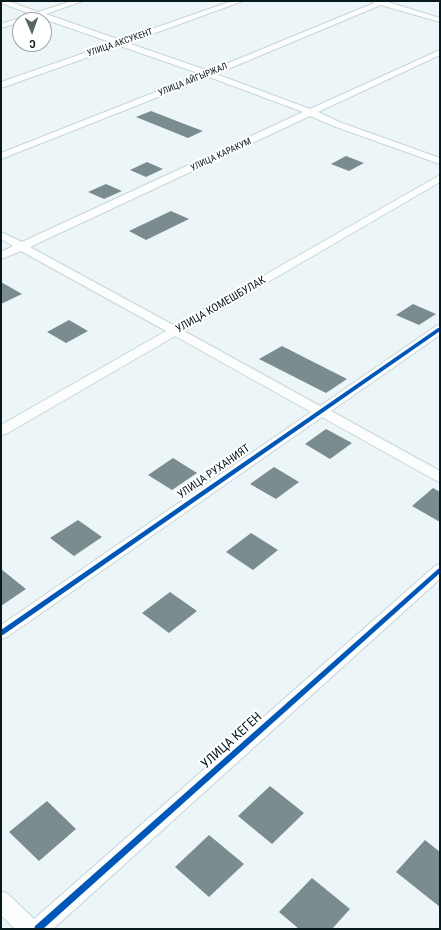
<!DOCTYPE html>
<html>
<head>
<meta charset="utf-8">
<style>
  body { margin:0 }
  #map { position:relative; width:441px; height:930px; overflow:hidden; background:#ecf6f9; font-family:"Roboto Condensed",sans-serif }
  canvas { display:block }
  .frame { position:absolute; inset:0; border:2px solid #08191d; pointer-events:none }
  .north { position:absolute; left:12px; top:12px; width:40px; height:40px; box-sizing:border-box; background:#fff; border:1px solid #9ca3a5; border-radius:50%; rotate:178deg; font-size:11px; font-weight:700; line-height:16px; text-align:center; color:#08191d }
  .north::after { content:''; display:block; margin:auto; width:14px; height:18px; background:#58666a; clip-path:polygon(50% 0,100% 100%,50% 72%,0 100%) }
</style>
</head>
<body>
<div id="map">
<canvas width="441" height="930"></canvas>
<div class="frame"></div>
<div class="north">С</div>
</div>
<script>
const c = document.querySelector('canvas').getContext('2d');
c.lineJoin = 'round';
function paint(path, color) { c.fillStyle = color; c.fill(path, 'evenodd'); }
function strokePath(path, color, width, dash) { c.strokeStyle = color; c.lineWidth = width; c.lineCap = dash ? 'butt' : 'round'; c.setLineDash(dash || []); c.stroke(path); }
function drawText(font, color, halo, rows, align = 'center') {
  c.font = font + ' "Roboto Condensed",sans-serif'; c.lineWidth = 4; c.setLineDash([]); c.textBaseline = 'middle'; c.strokeStyle = halo; c.fillStyle = color; for (const [text, x, y, turn = 0] of rows) {
    c.save(); c.translate(x, y); c.rotate((+turn || 0) * Math.PI / 180); c.textAlign = isNaN(turn) ? turn : align; if (halo) c.strokeText(text, 0, 0); c.fillText(text, 0, 0); c.restore();
  }
}
const building = new Path2D(`
  M151 111 187 125 203 131 188 138 136 117Z
  M346 156 364 163 349 171 331 164Z
  M147 162 163 169 146 177 130 170Z
  M106 184 122 191 104 199 88 192Z
  M171 211 189 219 146 240 129 231Z
  M1 282 22 294 1 304Z
  M413 304 436 314 419 325 396 315Z
  M69 320 88 331 66 343 47 332Z
  M282 346 347 379 326 393 259 359Z
  M326 429 352 443 330 459 305 444Z
  M173 458 197 473 172 490 148 475Z
  M274 467 299 482 276 499 250 484Z
  M433 488 440 492V522L412 506Z
  M78 520 102 537 74 556 50 538Z
  M251 533 278 550 253 570 226 552Z
  M1 569 26 589 1 606Z
  M170 592 197 611 169 633 142 613Z
  M270 786 304 813 272 844 238 816Z
  M47 801 76 829 39 861 9 832Z
  M209 835 244 864 209 897 175 867Z
  M425 840 440 852V907L396 872Z
  M312 878 350 909 332 929H299L279 912Z`);
const street = new Path2D(`
  M1 1H8L38 12 72 1H83L46 14 120 40 232 1H243L128 43 209 71 374 3 371 1H389L388 2 440 18V22L381 5 216 74 310 109 440 50V55L318 112 342 123 440 158V164L336 127 310 116 30 247 175 326 440 175V182L184 331 320 406 436 326 440 325V335L331 411 440 471V482L435 480 322 417 7 637 1 639V625L311 412 175 336 6 434 1 435V425L166 331 21 251 1 259V252L13 246 1 239V232L22 242 303 112 209 77 1 159V153L201 74 120 46 1 88V82L113 43 38 17 27 20H20V22L1 28V24L31 14 1 3Z
  M440 564V579L53 929H15L1 915V891L8 894 34 919 435 566Z`);
const cycleway = new Path2D(`
  M438 328H440V331L3 635H1V630Z
  M440 568V573L43 929H34L35 926 438 569Z`);
const farStreetnames = [
  ["УЛИЦА АКСУКЕНТ",120,43,-19],
  ["УЛИЦА АЙГЫРЖАЛ",193,80,-22],
  ["УЛИЦА КАРАКУМ",221,155,-25]
];
const streetNames = [
  ["УЛИЦА КОМЕШБУЛАК",221,305,-30],
  ["УЛИЦА РУХАНИЯТ",214,472,-35]
];
const nearStreetnames = [
  ["УЛИЦА КЕГЕН",232,741,-42]
];
paint(building, '#7a8c8d');
strokePath(street, '#c7d5d8', 2);
paint(street, '#fcfefe');
paint(cycleway, '#0057b8');
drawText('9px', '#08191d', '#fff', farStreetnames);
drawText('11px', '#08191d', '#fff', streetNames);
drawText('13px', '#08191d', '#fff', nearStreetnames);
</script>
</body>
</html>
